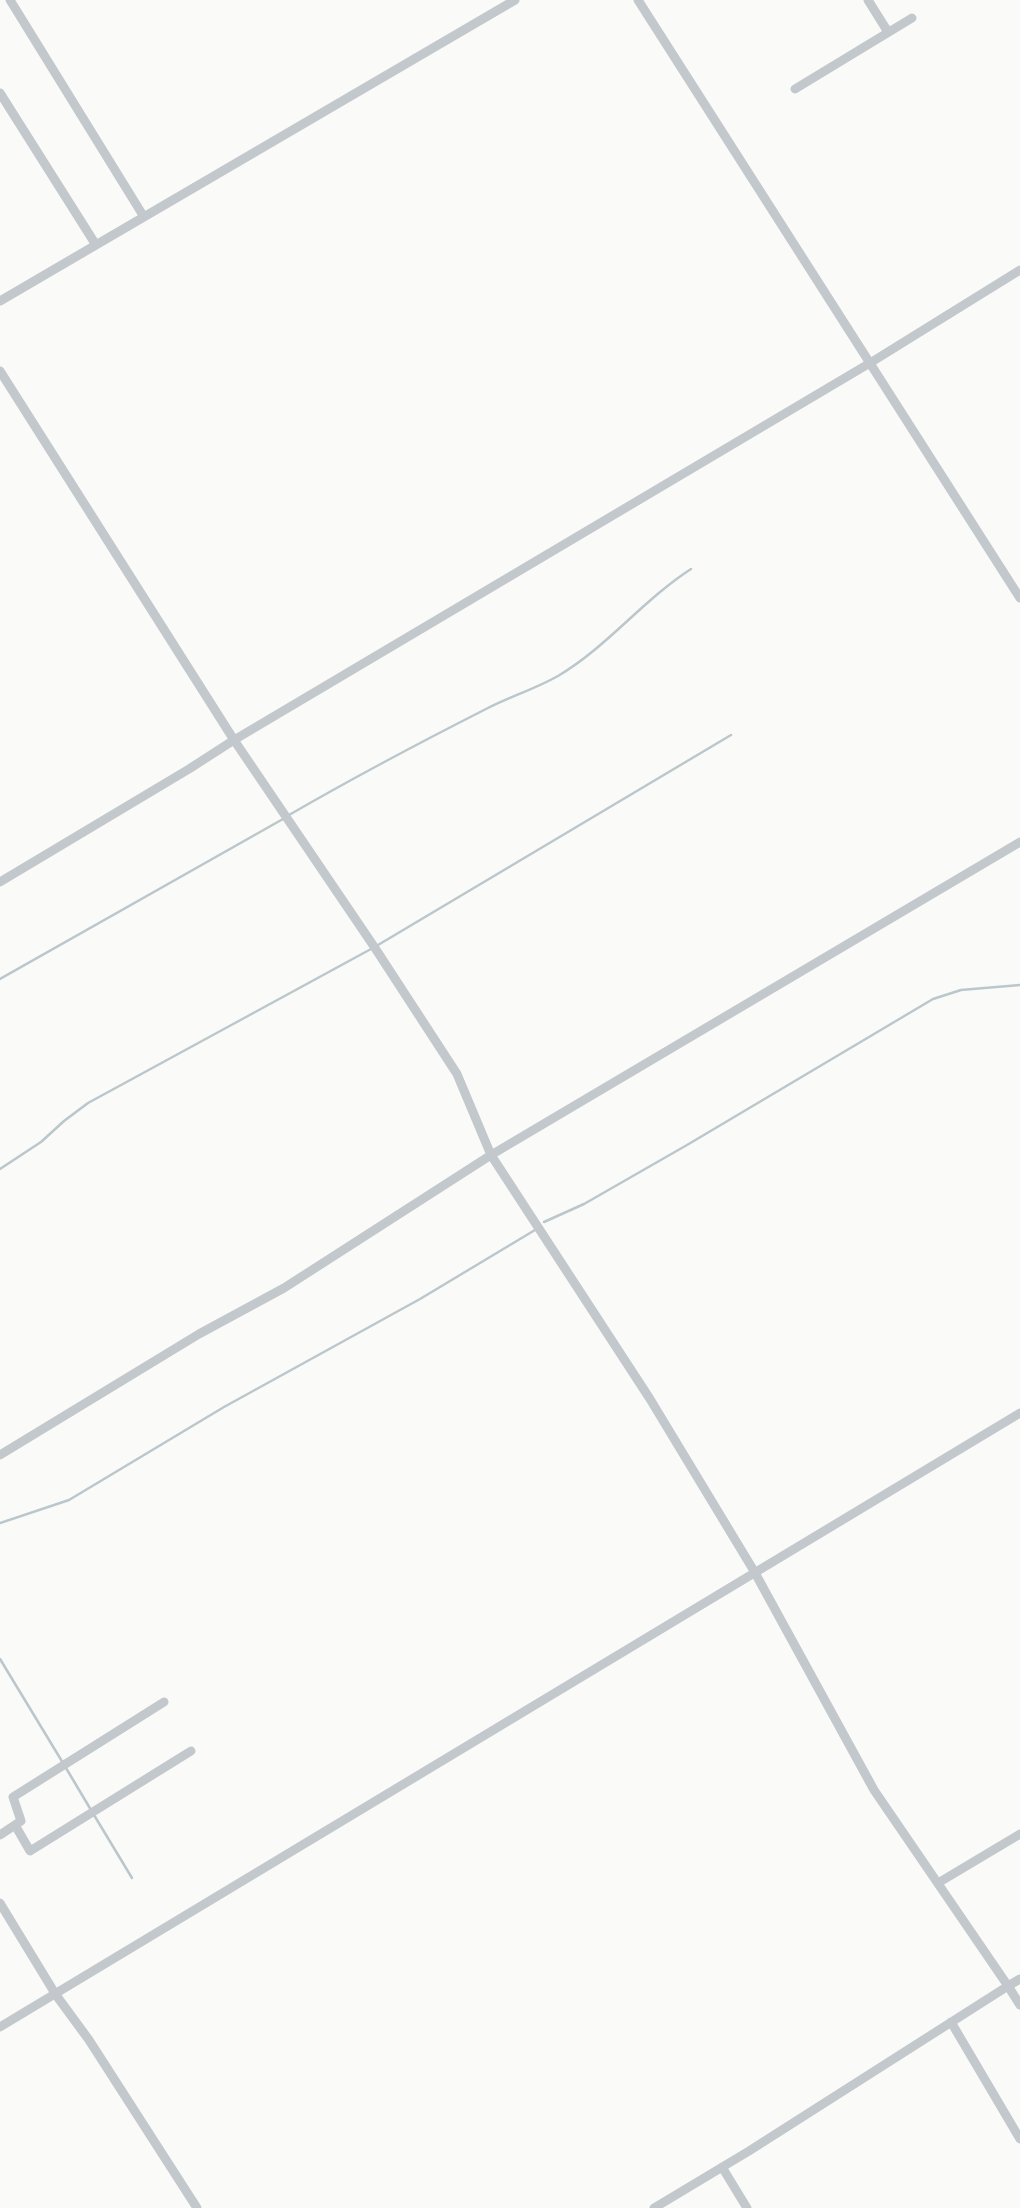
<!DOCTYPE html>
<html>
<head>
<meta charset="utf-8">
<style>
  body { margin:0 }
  canvas { display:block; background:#fafaf8 }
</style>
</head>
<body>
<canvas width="1020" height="2208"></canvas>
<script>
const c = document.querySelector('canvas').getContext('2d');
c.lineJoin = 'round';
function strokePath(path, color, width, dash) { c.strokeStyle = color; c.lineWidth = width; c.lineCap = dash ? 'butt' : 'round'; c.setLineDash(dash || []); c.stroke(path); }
const stream = new Path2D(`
  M289 815C353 778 419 743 486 709 509 697 535 689 558 676 607 647 643 600 691 569
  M378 945 731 735
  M0 979 283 819
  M0 1169 41 1142 64 1121 88 1103 371 949
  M544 1222 584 1204 687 1145 933 999 961 990 1020 985
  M0 1523 69 1500 224 1407 420 1299 535 1230
  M0 1659 63 1763
  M66 1768 91 1810
  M94 1815 132 1878`);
const street = new Path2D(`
  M10 0 144 217
  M638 0 1020 598
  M868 0 888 32
  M795 89 912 18
  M0 93 96 245
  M0 301 515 0
  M0 371 234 740 870 363 1020 270
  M1020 842 491 1155 650 1399 754 1571 874 1790 1008 1986 1020 1979
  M0 882 189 769 234 740 375 948 457 1074 491 1155 284 1288 199 1334 0 1455
  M15 1825 30 1851 191 1751
  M0 1835 21 1821 13 1797 164 1702
  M938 1883 1020 1834
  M0 1903 56 1995 89 2040 197 2208
  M951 2022 1020 2139
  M0 2027 1020 1413
  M722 2167 747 2208
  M654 2208 749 2151 1008 1986 1020 2005`);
strokePath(stream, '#bbc7cb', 2.5);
strokePath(street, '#c3c8cc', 9);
</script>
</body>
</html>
